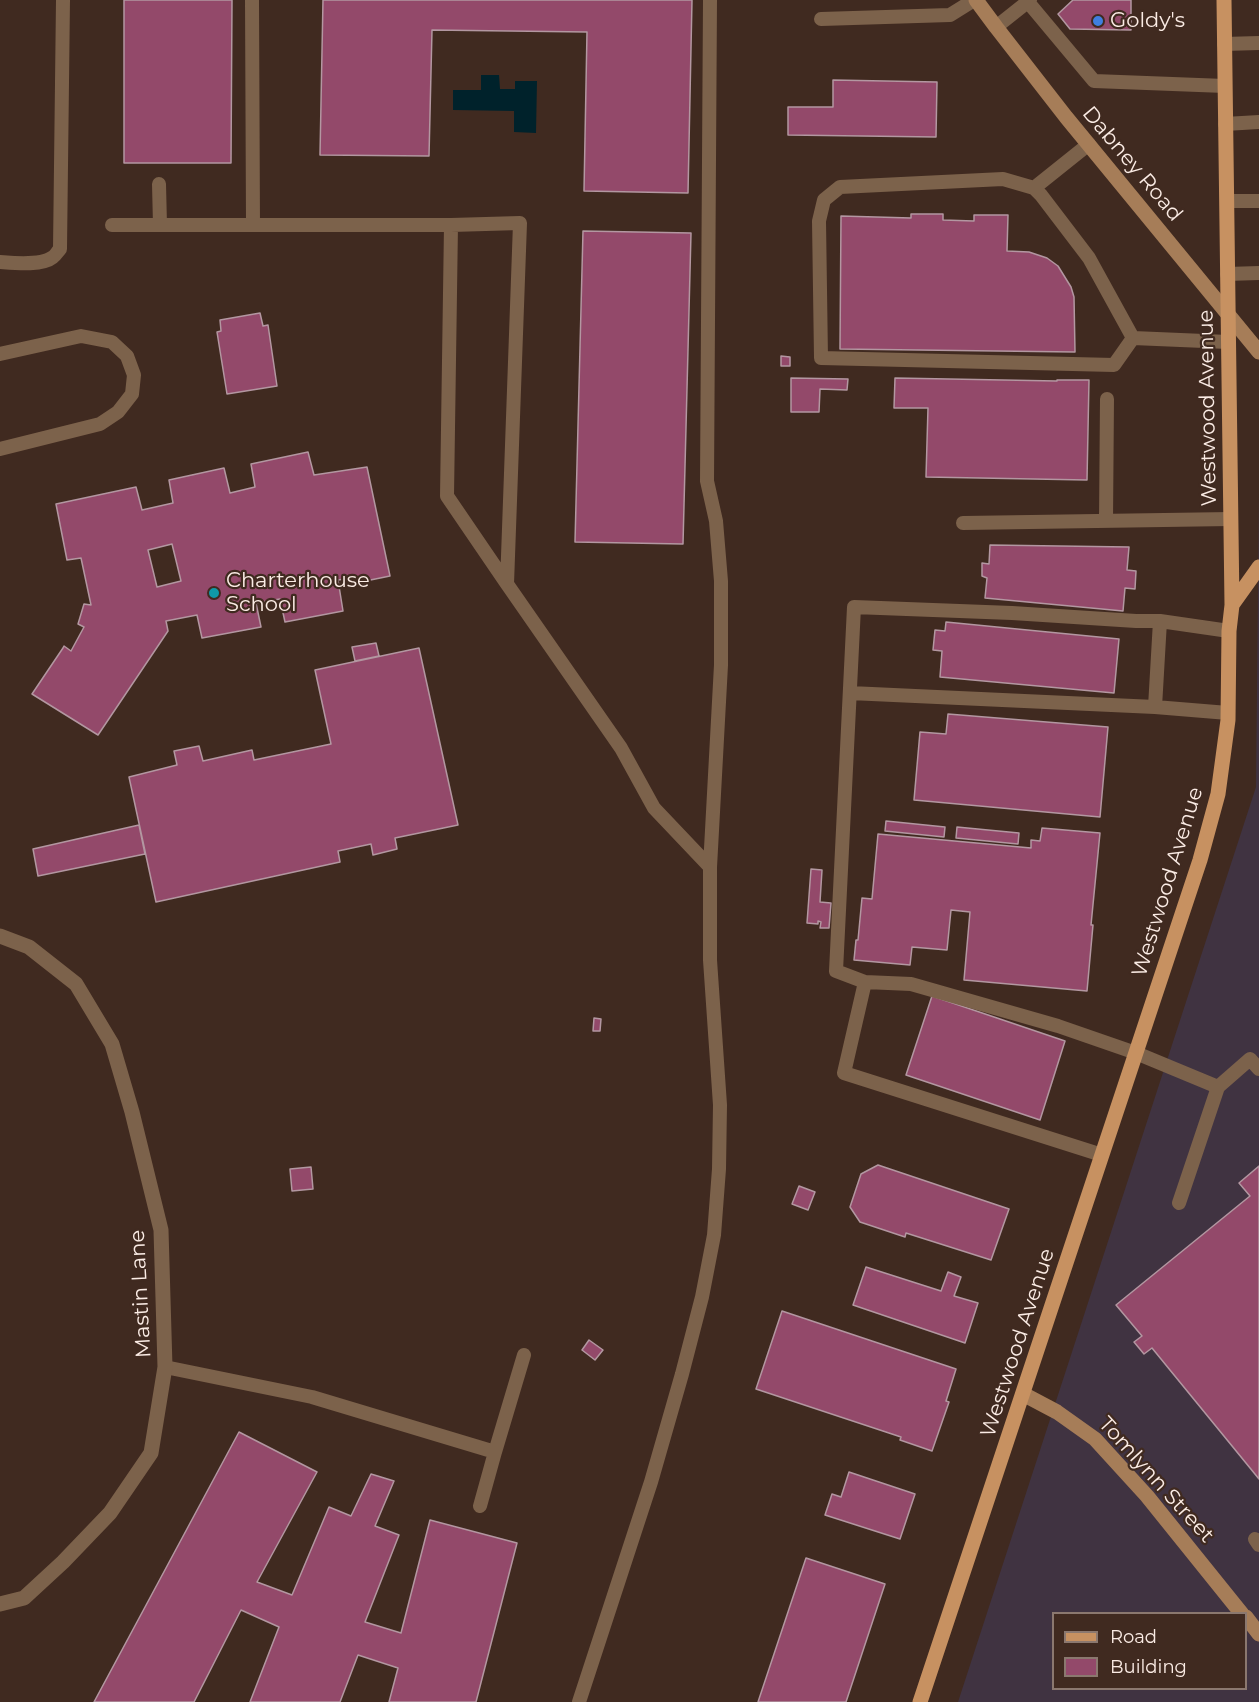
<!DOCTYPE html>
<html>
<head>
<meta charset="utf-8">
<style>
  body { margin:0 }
  #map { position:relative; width:1259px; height:1702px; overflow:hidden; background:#402a20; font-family:Montserrat,sans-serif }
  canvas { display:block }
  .legend { position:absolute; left:1052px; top:1612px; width:195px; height:78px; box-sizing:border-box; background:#402a20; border:2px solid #8b786f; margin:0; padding:8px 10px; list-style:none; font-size:18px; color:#fbece5 }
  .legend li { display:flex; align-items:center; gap:12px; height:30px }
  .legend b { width:30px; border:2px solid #8b786f }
</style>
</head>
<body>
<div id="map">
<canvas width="1259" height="1702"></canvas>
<ul class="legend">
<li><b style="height:8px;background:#c79161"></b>Road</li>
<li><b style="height:16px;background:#93496a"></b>Building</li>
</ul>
</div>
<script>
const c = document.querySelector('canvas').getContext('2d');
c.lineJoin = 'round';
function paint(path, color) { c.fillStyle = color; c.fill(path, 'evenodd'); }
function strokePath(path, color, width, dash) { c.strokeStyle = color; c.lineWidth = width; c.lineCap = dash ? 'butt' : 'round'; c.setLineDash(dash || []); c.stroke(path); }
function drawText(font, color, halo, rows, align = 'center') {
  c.font = font + ' Montserrat,sans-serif'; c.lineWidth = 4.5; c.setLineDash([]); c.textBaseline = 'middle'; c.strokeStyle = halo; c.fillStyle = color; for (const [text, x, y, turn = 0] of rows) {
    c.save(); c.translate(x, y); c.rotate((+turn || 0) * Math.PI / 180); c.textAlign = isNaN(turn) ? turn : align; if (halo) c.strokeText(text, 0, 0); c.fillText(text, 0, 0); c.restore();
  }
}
const industrial = new Path2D(`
  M1259 494V1702H958L1256 787ZM1054 1614H1246V1688H1054Z`);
const water = new Path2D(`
  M481 75H499L500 89H515V81H537L536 133 514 132V111L453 110V90H481Z`);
const building = new Path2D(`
  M124 0H232L231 163H124Z
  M323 0H692L688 193 584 191 587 32 432 30 429 156 320 155Z
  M1073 0H1131V30L1070 29 1058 14Z
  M833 80 937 82 936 137 788 135V107H833Z
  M911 214H943V220L974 221V215H1008L1007 251 1029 252 1047 258 1058 266 1071 287 1074 297 1075 352 840 349 841 216 911 218Z
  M583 231 691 233 683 544 575 542Z
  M260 313 263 326 268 325 277 386 227 394 217 332 221 331 220 320Z
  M781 356 790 357V366H781Z
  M791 378 848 379 847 390 820 389 819 412H791Z
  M895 378 1057 381V380H1089L1087 480 926 477 928 408H894Z
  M308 452 314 475 367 467 390 576 346 585 345 579 338 580 343 611 285 622 280 599 256 603 261 627 202 638 197 615 166 621 168 631 98 735 32 694 63 648 64 646 71 651 84 627 78 624 84 604 91 605 81 558 67 560 56 504 136 487 142 510 173 503 169 480 224 468 230 493 255 487 251 464ZM172 544 181 581 157 587 148 550Z
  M990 545 1129 547 1127 570 1136 571 1135 589 1125 588 1123 611 985 598 987 578 982 576V563L989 564Z
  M946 622 1119 639 1114 693 940 677 942 651 933 650 935 630 945 631Z
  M376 643 379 656 355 661 352 647Z
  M419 648 458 825 395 838 397 849 373 855 371 844 338 851 340 862 156 902 129 777 177 765 174 751 199 746 203 761 252 750 254 760 331 744 315 670Z
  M948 714 1108 727 1100 817 914 800 920 732 946 734Z
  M886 821 945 827 944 837 885 831Z
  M139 825 145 854 38 876 33 849Z
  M957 827 1019 833 1018 844 956 838Z
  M1042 828 1100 833 1091 925H1093L1087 991 964 980 970 912 951 910 947 950 912 947 910 965 854 960 856 940H858L862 898 872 899 878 834 1031 848V840L1040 841Z
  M811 869 822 870 820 902 831 903 829 928H820L821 922 818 921V924L807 923Z
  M932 996 1065 1041 1040 1120 906 1075Z
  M594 1018 601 1019 600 1031H593Z
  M878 1165 1009 1209 991 1260 906 1233 905 1237 860 1222 850 1207 861 1174Z
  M1259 1166V1479L1152 1348 1144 1354 1134 1342 1142 1336 1116 1305 1250 1196 1239 1183Z
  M311 1167 313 1189 292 1191 290 1169Z
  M799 1186 815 1192 808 1210 792 1204Z
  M866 1267 941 1291 948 1272 961 1277 954 1296 978 1303 965 1343 853 1305Z
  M782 1311 956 1369 946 1401 949 1402 932 1451 900 1440 901 1437 756 1389Z
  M589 1340 603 1350 595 1360 582 1350Z
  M239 1432 317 1472 257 1582 292 1595 329 1507 351 1516 371 1474 394 1481 375 1526 399 1535 365 1622 401 1633 430 1520 517 1543 476 1702H389L398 1668 358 1655 340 1702H250L279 1627 241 1610 194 1702H94Z
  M849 1472 915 1494 900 1539 825 1515 832 1494 841 1497Z
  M806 1558 885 1584 846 1702H758Z`);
const lane = new Path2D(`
  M252 0 253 224
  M1028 2 1094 81 1225 86
  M821 19 950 15 974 0
  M996 27 1030 0
  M1224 44 1259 43
  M1225 124 1259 122
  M159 184 160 225
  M1034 188 1089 144
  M1227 201H1259
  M112 225H451L520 223 507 584 621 748 654 808 710 867
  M451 225 447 496 507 584
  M0 262C14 263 42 266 53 257 56 255 57 252 60 249L63 0
  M1227 274 1259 273
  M1133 338 1114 365 821 358 819 221 824 200 840 187 1003 179 1034 188 1041 195 1089 258 1133 338 1228 342
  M0 354 81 336 112 342 127 356 134 375 132 394 118 412 100 424 0 449
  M1106 521 1107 399
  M963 523 1231 519
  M1160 621 1155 707 1228 713
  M850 693 1155 707
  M865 982 836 971 854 607 1012 613 1136 621H1160L1229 631
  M1218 1087 1250 1059 1259 1069
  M1102 1155 844 1073 865 982 911 984 1058 1026 1136 1053 1218 1087 1179 1203
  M165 1367 312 1397 495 1452 480 1506
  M495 1452 524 1355
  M1255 1539 1259 1545
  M579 1702 651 1482 682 1374 702 1297 714 1235 719 1169 720 1105 710 960V867L721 665V581L716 521 707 481 710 0`);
const street = new Path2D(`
  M0 936 29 947 76 984 112 1044 132 1112 161 1230 165 1367 151 1453 110 1513 63 1562 24 1598 0 1604`);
const secondary = new Path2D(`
  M976 0 996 27 1066 117 1259 352
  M1023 1394 1057 1412 1095 1439 1147 1496 1242 1614
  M1246 1617 1259 1634`);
const primary = new Path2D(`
  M1232 605 1259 567
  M920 1702 1200 860 1218 794 1228 720 1229 631 1232 605 1224 0`);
const markers = [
  [1098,21,6,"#3f7fe0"],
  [214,593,6,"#0f9aa8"]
];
const poiNames = [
  ["Goldy's",1110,21],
  ["Charterhouse",226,581],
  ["School",226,605]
];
const streetNames = [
  ["Dabney Road",1132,164,50],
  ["Westwood Avenue",1208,408,-91],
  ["Westwood Avenue",1168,882,-73],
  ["Mastin Lane",141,1294,-93],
  ["Westwood Avenue",1018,1343,-72],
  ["Tomlynn Street",1156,1480,48]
];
paint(industrial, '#403341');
paint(water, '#00222b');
paint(building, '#93496a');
strokePath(building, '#b397a1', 1.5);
strokePath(lane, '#7c624b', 14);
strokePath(street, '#7c624b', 15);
strokePath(secondary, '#a67d58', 15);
strokePath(primary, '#c79161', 15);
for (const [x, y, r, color] of markers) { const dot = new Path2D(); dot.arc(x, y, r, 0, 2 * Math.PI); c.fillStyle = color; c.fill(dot); strokePath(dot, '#402a20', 2); }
drawText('21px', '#fbece5', '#402a20', poiNames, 'left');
drawText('21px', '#fbece5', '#402a20', streetNames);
</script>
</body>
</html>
